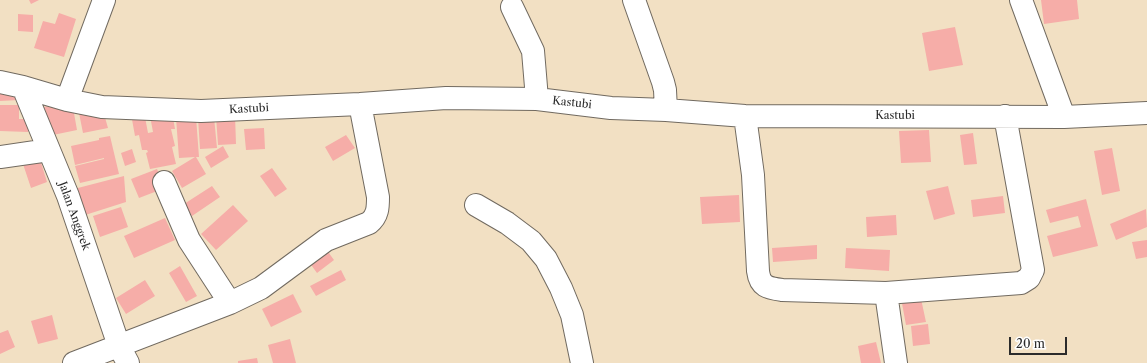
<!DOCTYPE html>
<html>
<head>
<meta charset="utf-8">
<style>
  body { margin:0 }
  #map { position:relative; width:1147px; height:363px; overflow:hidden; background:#f2e0c3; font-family:"Libre Caslon Text",serif }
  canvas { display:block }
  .scale { position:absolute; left:1009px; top:337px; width:58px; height:18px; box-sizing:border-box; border:2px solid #2b2b2b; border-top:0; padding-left:5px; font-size:12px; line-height:14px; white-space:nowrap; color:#2b2b2b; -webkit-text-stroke:3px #fff; paint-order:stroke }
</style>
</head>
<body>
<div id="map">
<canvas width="1147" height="363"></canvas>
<div class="scale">20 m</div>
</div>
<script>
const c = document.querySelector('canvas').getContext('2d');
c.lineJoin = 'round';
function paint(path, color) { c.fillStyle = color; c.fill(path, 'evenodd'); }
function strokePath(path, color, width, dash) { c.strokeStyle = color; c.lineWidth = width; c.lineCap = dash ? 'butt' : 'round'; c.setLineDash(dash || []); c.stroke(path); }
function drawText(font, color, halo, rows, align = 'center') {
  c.font = font + ' "Libre Caslon Text",serif'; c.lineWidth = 3; c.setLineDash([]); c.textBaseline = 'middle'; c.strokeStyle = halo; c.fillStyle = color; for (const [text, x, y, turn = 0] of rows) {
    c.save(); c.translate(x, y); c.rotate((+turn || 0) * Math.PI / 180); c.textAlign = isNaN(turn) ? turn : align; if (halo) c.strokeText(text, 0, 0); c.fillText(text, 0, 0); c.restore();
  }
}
const building = new Path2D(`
  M29 0H39L31 4Z
  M1041 0H1077L1079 19 1044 24Z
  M59 13 76 19 64 57 34 48 43 21 55 24Z
  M18 14 33 15V32L18 31Z
  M955 27 963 65 929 71 922 33Z
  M0 84 18 88 19 100 0 101Z
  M72 102 77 130 48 136 42 107 59 105Z
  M77 103 102 107 108 128 83 133Z
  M0 105H19V119H28V132L0 131Z
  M144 112 148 133 153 132 150 116 172 112 175 129H171L175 146 172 147 176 164 150 169 146 153 148 152 147 150H142L139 135 135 136 131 114Z
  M235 115 236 144 218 145 216 116Z
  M196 117 199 157H196L206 174 182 188 172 171 195 157 179 158 176 118Z
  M214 117 217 148 200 149 198 118Z
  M264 128 265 149 246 150 244 129Z
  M929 130 931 162 901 163 899 131Z
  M973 133 977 164 964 165 960 135Z
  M346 135 355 148 333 161 325 147Z
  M110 136 119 174 80 183 75 166 104 159V158L75 165 71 146 99 140V138Z
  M223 146 229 157 211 168 205 157Z
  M1112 148 1120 191 1102 195 1094 151Z
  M132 149 136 162 125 166 121 153Z
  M39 156 47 182 31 188 22 161Z
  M272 168 287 189 275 197 260 176Z
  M157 169 165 188 139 198 131 179Z
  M124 176 126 202 82 216 74 189Z
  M212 186 220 197 192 216 184 204Z
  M948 186 955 214 934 220 926 191Z
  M739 195 740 222 702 224 700 197Z
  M1003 196 1005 213 973 217 971 200Z
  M1086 199 1098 246 1053 257 1047 236 1081 227 1078 216 1050 223 1046 210Z
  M233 205 248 221 216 250 201 234Z
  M121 207 128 227 100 237 93 216Z
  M1146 209 1147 227 1116 240 1110 224Z
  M896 215 897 235 867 237 866 217Z
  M165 218 175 240 134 258 124 236Z
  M1147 240V257L1136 259 1132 242Z
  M817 245V259L773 262 772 248Z
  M846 248 890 250 889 271 845 268Z
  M326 249 334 260 317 273 309 262Z
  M180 266 197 296 186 302 169 273Z
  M341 270 346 280 316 296 310 286Z
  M145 280 155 296 126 314 116 298Z
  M293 294 302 312 271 327 262 309Z
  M920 294 926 322 906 325 901 298Z
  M52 315 58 339 38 344 31 321Z
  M928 324 930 344 913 346 911 326Z
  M8 330 15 347 0 354V333Z
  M290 339 296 363H273L268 345Z
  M876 342 881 363H861L858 346Z
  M257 358 258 363H238V361Z`);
const street = new Path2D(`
  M634 0 663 82 665 90 666 110
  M1021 0 1064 117
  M512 7 533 51 537 99
  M0 82 23 87 67 100 102 107 201 111 360 104 446 98 537 99 611 108 666 110 745 116 1064 117 1147 113
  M23 87 68 196 119 346 128 363
  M67 100 104 0
  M745 116 753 175 758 271C760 287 768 288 782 290L886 293 896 363
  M0 157 49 150
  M476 205 507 223 531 241 546 259 561 288 572 315 582 363
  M886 293 1021 283 1029 278 1033 270 1005 116
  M230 303 261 288 326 240 369 223C378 216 378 207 378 197L360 104
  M74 363 230 303 189 240 164 182`);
const streetNames = [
  ["Kastubi",572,103,6],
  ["Kastubi",249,109,-3],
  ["Kastubi",895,116],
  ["Jalan Anggrek",74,216,70]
];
paint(building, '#f6ada8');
strokePath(street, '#716a60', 24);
strokePath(street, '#fff', 22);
drawText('11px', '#2b2b2b', '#fff', streetNames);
</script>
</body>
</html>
